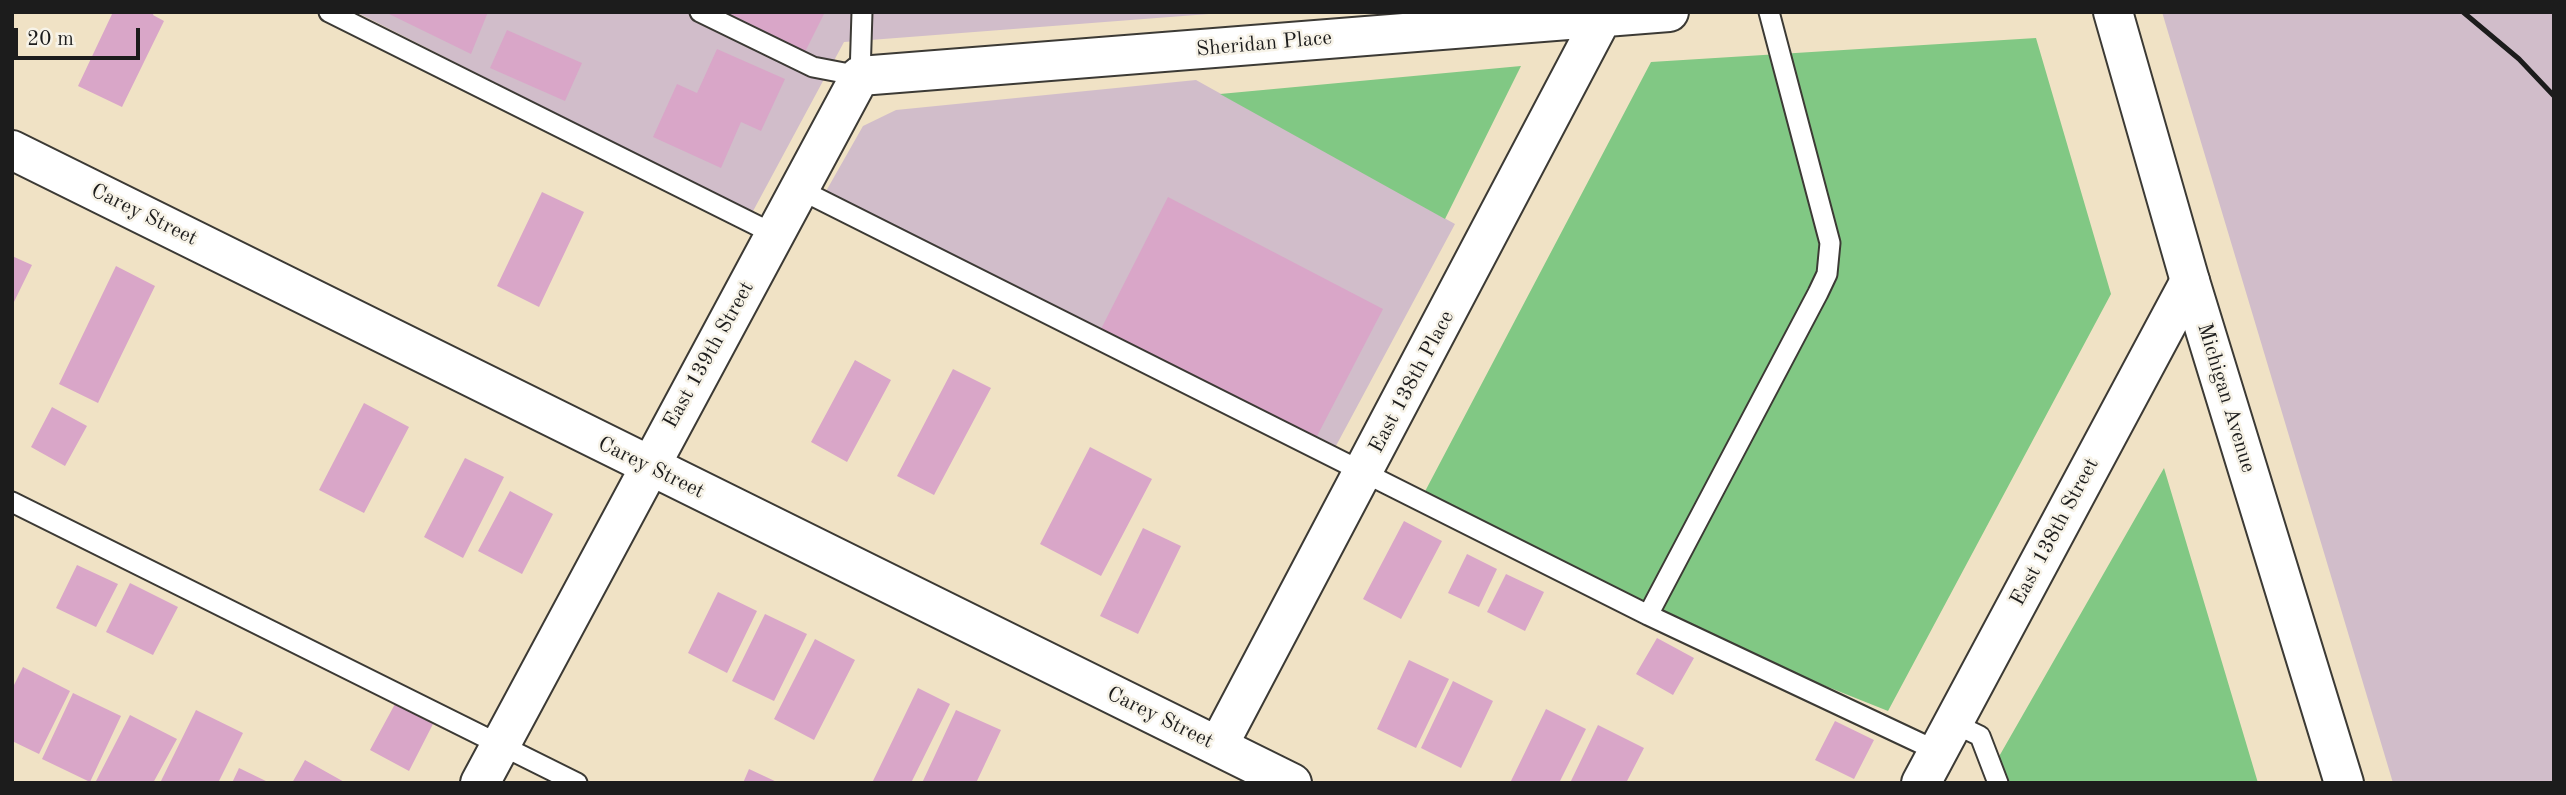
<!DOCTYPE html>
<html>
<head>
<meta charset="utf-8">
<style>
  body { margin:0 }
  #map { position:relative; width:2566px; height:795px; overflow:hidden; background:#f0e2c5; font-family:"Old Standard TT",serif }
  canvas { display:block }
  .frame { position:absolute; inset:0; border:14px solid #1c1c1c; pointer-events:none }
  .scale { position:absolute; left:14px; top:28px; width:126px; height:32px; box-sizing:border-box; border:4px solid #1c1c1c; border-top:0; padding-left:9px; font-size:21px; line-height:24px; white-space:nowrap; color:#1c1c1c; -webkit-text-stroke:5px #f7f3e8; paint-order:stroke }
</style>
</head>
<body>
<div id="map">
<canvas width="2566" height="795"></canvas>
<div class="frame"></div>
<div class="scale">20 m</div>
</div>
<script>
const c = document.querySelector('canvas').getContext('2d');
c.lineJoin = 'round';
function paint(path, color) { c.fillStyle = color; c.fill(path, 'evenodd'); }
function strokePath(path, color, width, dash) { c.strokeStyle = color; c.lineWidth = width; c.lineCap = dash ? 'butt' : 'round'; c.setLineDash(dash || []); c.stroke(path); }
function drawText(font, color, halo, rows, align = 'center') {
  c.font = font + ' "Old Standard TT",serif'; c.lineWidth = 5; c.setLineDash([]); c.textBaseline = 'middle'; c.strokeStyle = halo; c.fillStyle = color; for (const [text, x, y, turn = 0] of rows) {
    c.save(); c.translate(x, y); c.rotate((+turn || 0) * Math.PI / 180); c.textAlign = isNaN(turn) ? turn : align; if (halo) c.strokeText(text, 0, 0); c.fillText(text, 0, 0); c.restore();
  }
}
const industrial = new Path2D(`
  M356 12H1235L844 42 752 213Z
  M2162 12H2554V783H2393Z
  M1196 80 1455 224 1330 457 821 200 863 126 896 110Z`);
const green = new Path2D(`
  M2036 38 2111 294 1888 711 1648 615 1421 499 1651 62Z
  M1521 66 1445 219 1220 94Z
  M2164 468 2258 783H1998L1993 767Z`);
const building = new Path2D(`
  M113 12H154L153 15 164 21 122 107 78 86Z
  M385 12H488L471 54Z
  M726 12H825L805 52Z
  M507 30 582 63 565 101 490 68Z
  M717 49 785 79 761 131 741 122 721 168 653 137 677 84 697 93Z
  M542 192 584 212 539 307 497 286Z
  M1168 197 1383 309 1315 440 1101 329Z
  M12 256 32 265 12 306Z
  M116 266 155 286 98 403 59 384Z
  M855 360 891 380 847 462 811 442Z
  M953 369 991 388 934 495 897 476Z
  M364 403 409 427 364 513 319 490Z
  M52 407 87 426 65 466 31 447Z
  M1090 447 1152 479 1101 576 1040 544Z
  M465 458 504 477 463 558 424 537Z
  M510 491 553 514 522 574 478 551Z
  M1404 521 1442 541 1401 619 1363 599Z
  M1143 528 1181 546 1138 634 1100 616Z
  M1467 554 1497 569 1479 607 1448 593Z
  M77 565 118 584 96 627 56 608Z
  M1506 574 1544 592 1525 631 1487 612Z
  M130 583 178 607 153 655 106 632Z
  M718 592 757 611 727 673 688 653Z
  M765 614 807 634 774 701 732 681Z
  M1657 638 1694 658 1673 695 1636 674Z
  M815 639 855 660 814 740 774 719Z
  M1409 660 1449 679 1416 748 1377 729Z
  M23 667 70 691 39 754 12 741V689Z
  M1453 681 1493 701 1461 768 1421 748Z
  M918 688 950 704 911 783H872Z
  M73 693 121 716 90 782 42 759Z
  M395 704 433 724 409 771 370 750Z
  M1546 709 1586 729 1559 783H1510Z
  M196 710 243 733 218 783H160Z
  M956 710 1001 730 976 783H922Z
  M130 715 177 739 153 783H95Z
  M1835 721 1874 740 1854 779 1815 760Z
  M1598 725 1644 748 1626 783H1570Z
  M305 760 346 783H292Z
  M239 768 270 783H232Z
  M749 769 779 783H743Z`);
const service = new Path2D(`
  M329 12 774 234
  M700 12 813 67 860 76 862 12
  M799 189 1648 615 1937 751
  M12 502 577 783
  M1648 615 1818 293 1827 274 1830 243 1769 12
  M1953 723 1980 736 1998 783`);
const minor = new Path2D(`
  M12 150 1292 783
  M1218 746 1603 16
  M480 783 860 76 1669 12
  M1921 783 2190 281`);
const secondary = new Path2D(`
  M2113 12 2190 281 2344 783`);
const rail = new Path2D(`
  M2463 12 2519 59 2554 96`);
const streetNames = [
  ["Sheridan Place",1264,44,-5],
  ["Carey Street",144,215,26],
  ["East 139th Street",709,355,-61],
  ["East 138th Place",1412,382,-62],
  ["Michigan Avenue",2226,398,73],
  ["Carey Street",651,468,26],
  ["East 138th Street",2055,532,-62],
  ["Carey Street",1160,718,26]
];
paint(industrial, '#d1bdca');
paint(green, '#81c884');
paint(building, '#d9a6c8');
strokePath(service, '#3c3a35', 23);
strokePath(minor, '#3c3a35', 42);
strokePath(secondary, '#3c3a35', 42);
strokePath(service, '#fff', 19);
strokePath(minor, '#fff', 38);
strokePath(secondary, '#fff', 38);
strokePath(rail, '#1c1c1c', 5);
drawText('21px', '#1c1c1c', '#f7f3e8', streetNames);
</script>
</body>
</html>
